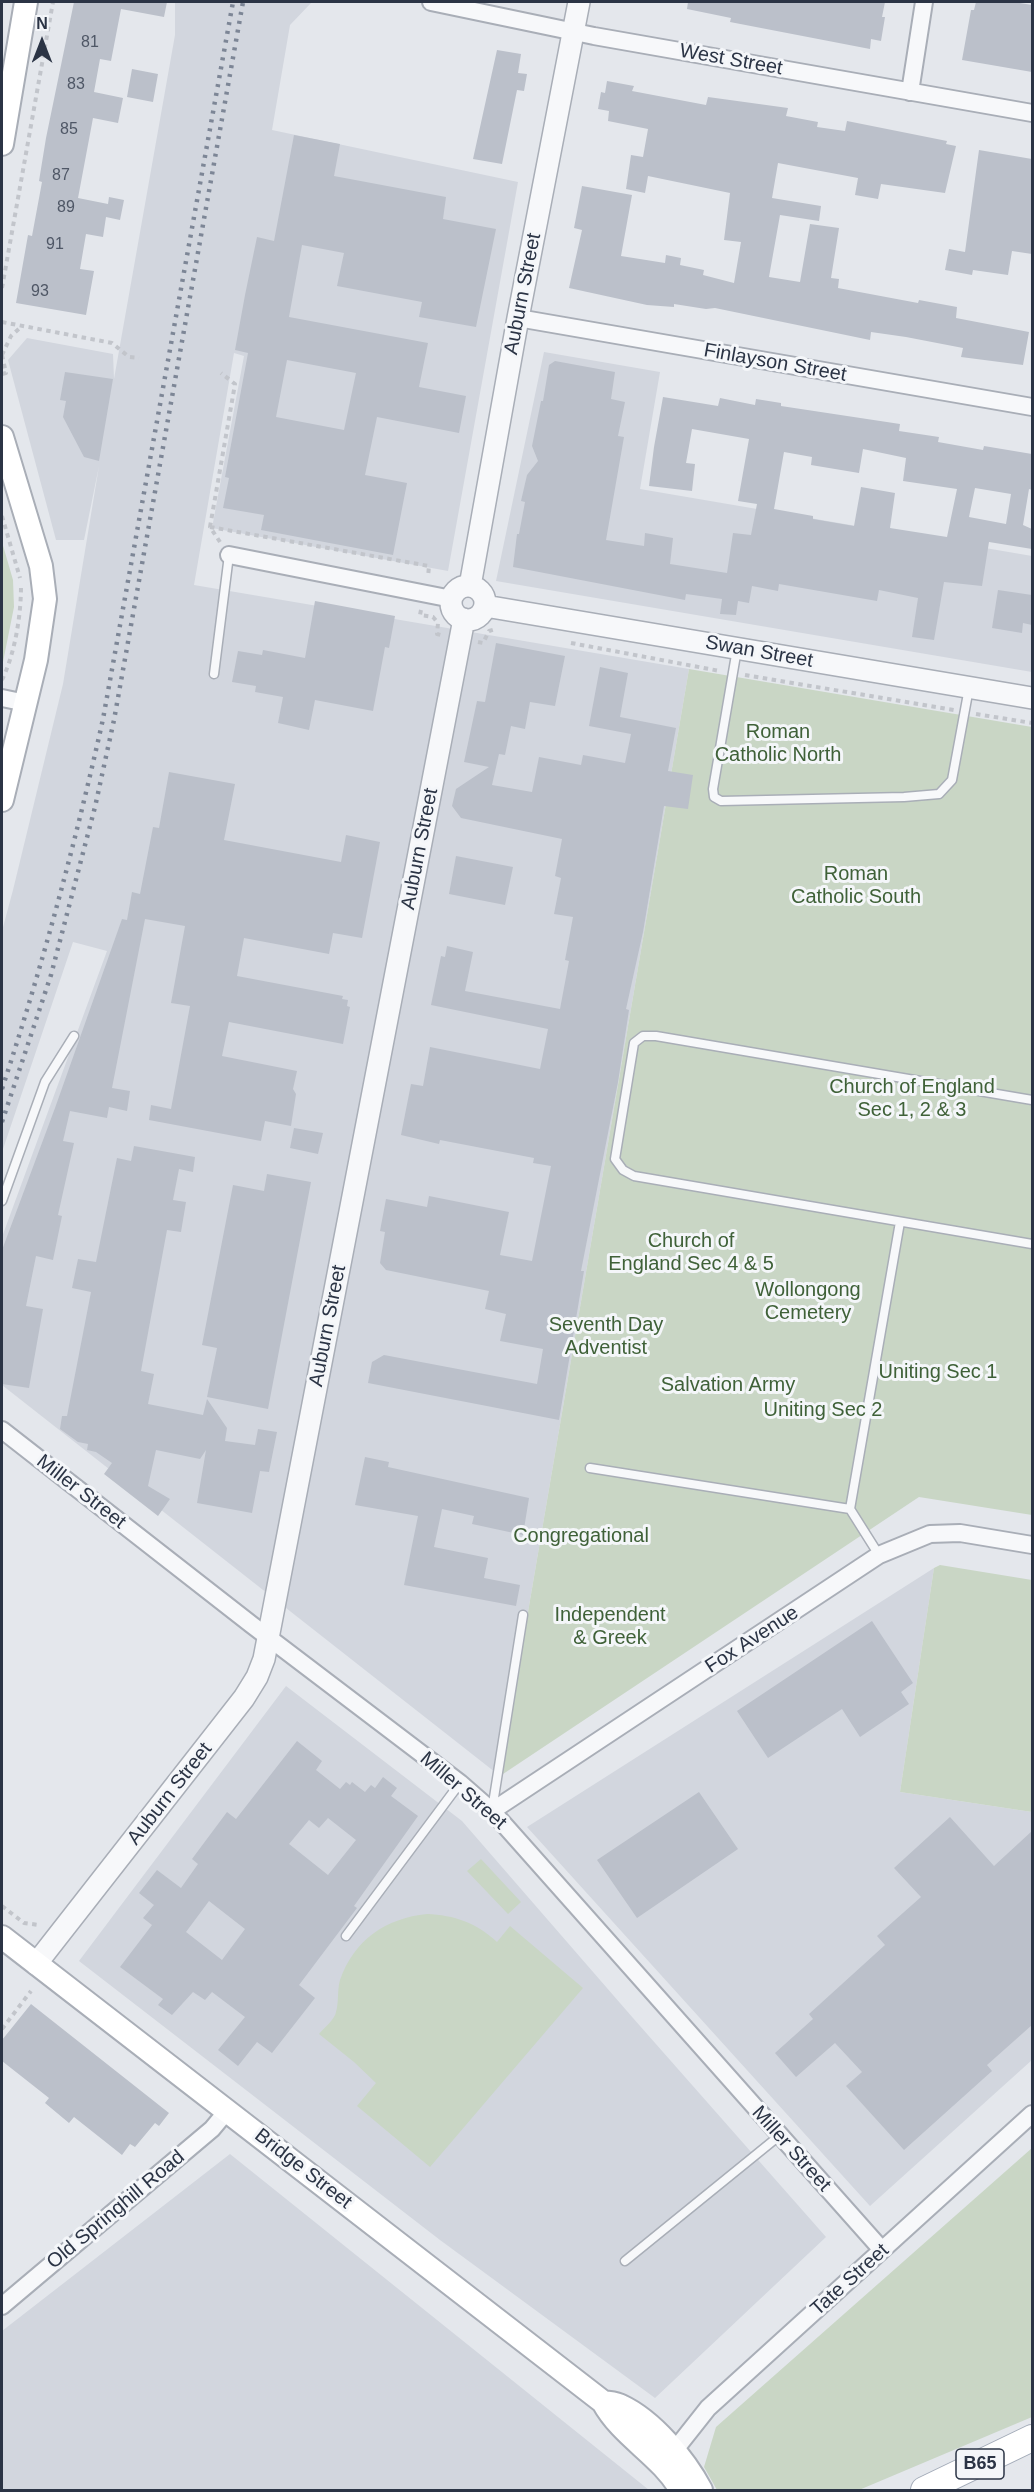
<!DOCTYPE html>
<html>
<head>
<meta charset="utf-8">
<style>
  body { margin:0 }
  #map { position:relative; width:1034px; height:2492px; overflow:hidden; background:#e4e7ec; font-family:Helvetica,sans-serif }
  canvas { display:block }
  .frame { position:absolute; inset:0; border:3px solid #2b3445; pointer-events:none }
  .north { position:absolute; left:12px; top:12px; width:60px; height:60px; -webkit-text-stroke:4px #f4f6f9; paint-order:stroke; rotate:0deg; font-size:16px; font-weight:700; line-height:24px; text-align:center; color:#2b3445 }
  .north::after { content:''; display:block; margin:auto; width:21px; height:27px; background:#2b3445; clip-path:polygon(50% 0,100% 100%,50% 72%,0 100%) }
</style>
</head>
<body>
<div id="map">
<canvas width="1034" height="2492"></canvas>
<div class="frame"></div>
<div class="north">N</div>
</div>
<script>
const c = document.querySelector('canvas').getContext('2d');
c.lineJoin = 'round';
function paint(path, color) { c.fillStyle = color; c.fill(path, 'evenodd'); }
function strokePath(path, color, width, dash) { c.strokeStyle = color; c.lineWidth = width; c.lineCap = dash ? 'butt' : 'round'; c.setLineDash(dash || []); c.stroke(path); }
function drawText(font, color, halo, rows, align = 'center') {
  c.font = font + ' Helvetica,sans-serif'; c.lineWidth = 6; c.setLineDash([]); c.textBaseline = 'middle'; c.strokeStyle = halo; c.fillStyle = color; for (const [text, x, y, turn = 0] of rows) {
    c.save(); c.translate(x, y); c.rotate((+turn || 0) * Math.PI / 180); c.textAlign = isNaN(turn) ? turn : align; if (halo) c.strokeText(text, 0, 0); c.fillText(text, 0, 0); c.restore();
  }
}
const built = new Path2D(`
  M175 2H312L290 25 272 130 518 182 448 571 212 528 244 356 234 353 194 585 689 669 500 1776 2 1385V1237L107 951 73 942 2 1152V931L13 890 63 684 99 466 84 540H56L8 360 27 338 113 354 114 379 175 35Z
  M544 352 660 372 640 489 1032 556V672L496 581Z
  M934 1568 900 1792 1032 1812V2060L870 2206 527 1827Z
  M286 1686 462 1821 633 2018 826 2237 655 2398 440 2240 79 1961Z
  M230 2154 649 2490H2V2331Z`);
const green = new Path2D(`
  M2 542 13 580 14 607 2 667Z
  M689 669 1032 727V1515L919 1497 500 1776Z
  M940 1565 1032 1580V1812L900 1792 934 1568Z
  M481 1859 521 1902 508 1914 467 1871Z
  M427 1914C454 1915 477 1923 497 1942L510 1926 583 1988 430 2167 357 2106 376 2083 354 2062 319 2034C324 2028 335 2019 336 2012 339 2002 337 1991 340 1980 354 1940 386 1918 427 1914Z
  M1032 2148V2417L859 2490H717L704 2467 716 2427Z`);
const building = new Path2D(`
  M74 2H167L164 17 121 9 111 61 100 59 94 92 123 98 118 123 93 118 78 198 108 204 109 197 124 200 120 220 106 217 103 237 86 234 80 269 94 271 86 315 16 303 28 235 32 236 42 182 39 181 46 138Z
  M688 2H885L882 17H885L881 41 871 39 870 49 730 22 731 18 687 9Z
  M976 2H1014L1032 5V72L962 60 971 10H974Z
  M497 50 521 54 518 73 527 74 524 91 517 90 502 164 473 159Z
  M132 69 158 74 153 102 127 97Z
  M607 81 634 86 632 91 706 105 708 97 788 108 786 116 818 122 817 127 845 131 847 121 947 141 946 144 956 146 945 193 881 184 878 199 855 195 858 178 778 163 772 198 821 206 819 221 780 215 769 277 800 282 810 224 839 228 831 278 839 279 838 288 918 303 919 300 957 307 956 318 1029 332 1023 365 961 357 963 348 906 337 871 332 870 340 715 308 706 309 674 304V307L647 305 569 288 582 230 574 228 582 186 632 195 621 256 665 263 666 255 681 258 680 265 704 270 703 275 734 283 741 242 724 240 730 193 648 176 645 193 626 189 631 155 643 157 648 129 608 121 609 111 598 109 601 92 605 93Z
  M294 135 340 144 334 176 446 197 443 219 496 229 476 327 419 317 422 302 337 286 344 253 302 245 289 317 428 343 419 387 466 396 459 433 377 417 365 475 407 483 393 555 261 530 264 515 223 508 229 478 225 477 248 353 235 350 245 295 257 237 274 241ZM287 360 356 373 344 430 276 417Z
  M979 150 1032 159V254L1012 251 1008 275 973 270 972 275 945 270 949 249 965 252Z
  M555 361 615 372 611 399 625 402 618 436 624 437 606 540 644 546 645 533 673 538 670 564 727 573 733 533 751 535 757 504 738 501 749 439 692 429 686 463 695 464 692 491 649 486 654 447 663 397 718 406 720 398 755 405 756 399 781 403V406L900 424 899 431 939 437 938 442 983 450 984 446 1032 454V490L1029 489 1023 525 1032 529V549L989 542 982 586 944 582 934 640 912 637 918 598 879 590 877 601 779 584 778 591 752 586 749 603 738 601 736 615 720 614 722 599 686 594 685 600 513 567 517 534H519L525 502 521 501 527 475 538 461 532 446 541 401H543L549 365ZM863 449 906 458 903 481 957 489 947 537 890 528 895 493 861 487 854 526 813 519V516L774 509 784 452 812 457 811 465 859 473ZM975 488 1011 494 1006 524 969 517Z
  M65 372 113 379 99 461 84 457 63 417 66 401 60 400Z
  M998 590 1032 595V625L1023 623 1022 633 992 628Z
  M315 601 395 616 389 648 385 647 373 711 315 700 309 730 278 723 283 697 255 692 256 686 232 682 238 651 262 655 263 650 305 658Z
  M496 643 565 656 555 706 530 702 525 729 511 726 505 755 499 754 492 785 532 792 539 757 581 765 583 755 625 763 631 734 589 726 600 667 628 673 620 717 676 728 668 771 693 775 688 809 664 806 643 932 626 1009 629 1010 618 1082 581 1271H584L559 1420 368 1383 372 1362 384 1355 537 1384 543 1349 500 1341 506 1314 485 1309 489 1291 386 1270 380 1263 385 1232 380 1231 386 1199 427 1207 429 1196 509 1212 500 1255 532 1261 551 1166 533 1163 534 1158 440 1140 439 1144 401 1135 411 1084 423 1086 430 1047 540 1069 548 1029 431 1005 441 956 445 957 447 946 473 952 465 991 560 1009 569 961 565 960 573 917 554 914 561 878 555 876 562 839 461 818 452 806 456 789 489 767 464 762 477 701 485 702Z
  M169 772 235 784 224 840 341 862 346 835 380 842 362 938 333 933 329 954 244 938 237 976 343 996 342 999 348 1000 347 1006 350 1007 343 1044 229 1022 222 1056 297 1071 293 1089 296 1094 291 1126 265 1121 261 1141 149 1120 151 1105 171 1109 190 1006 171 1003 185 926 145 919 112 1088 130 1091 127 1111 109 1107 107 1118 70 1111 63 1141 74 1143 58 1215 62 1216 53 1260 36 1256 26 1306 43 1309 29 1388 2 1384V1250L55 1108 122 919 127 920 132 892 140 894 153 827 159 828Z
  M456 856 513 867 505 905 449 894Z
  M294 1128 323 1133 318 1154 290 1148Z
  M134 1146 195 1157 193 1172 179 1169 173 1200 186 1202 181 1232 167 1230 141 1371 154 1374 148 1404 203 1415 207 1399 227 1428 225 1441 255 1445 258 1429 277 1432 269 1472 260 1471 252 1513 197 1503 206 1450 200 1459 156 1450 148 1486 170 1499 158 1516 104 1474 112 1463 96 1452 87 1450 88 1444 78 1442 60 1429 62 1416H67L91 1292 72 1288 78 1259 96 1262 117 1158 131 1161Z
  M267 1174 311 1182 268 1409 207 1397 217 1348 202 1345 233 1185 264 1191Z
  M365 1457 389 1462 388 1467 529 1498 523 1535 472 1524 474 1516 442 1509 434 1547 488 1558 484 1578 520 1585 516 1606 404 1585 418 1516 355 1505Z
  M872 1621 913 1683 901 1692 909 1704 860 1737 842 1709 768 1758 737 1711Z
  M297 1741 322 1761 316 1770 340 1789 346 1782 350 1785 352 1782 365 1792 371 1785 375 1788 383 1777 397 1788 391 1796 418 1816 354 1906 357 1908 299 1985 315 1998 272 2053 257 2042 238 2066 218 2050 245 2017 212 1992 205 2000 193 1992 172 2015 158 2005 163 1999 120 1967 152 1925 143 1918 154 1905 139 1893 157 1870 181 1888 198 1864 192 1859 227 1812 236 1819ZM328 1818 356 1840 328 1875 289 1844 309 1820 319 1828ZM209 1901 245 1929 222 1960 186 1932Z
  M699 1792 738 1849 637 1918 597 1860Z
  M950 1817 994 1866 1032 1831V2025L987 2065 992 2071 904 2150 846 2086 862 2072 835 2043 796 2077 775 2053 813 2019 809 2014 885 1945 877 1936 921 1897 894 1868Z
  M31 2004 169 2113 159 2126 155 2123 135 2147 130 2144 122 2155 74 2117 69 2123 45 2103 49 2098 2 2061V2040Z`);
const path = new Path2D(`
  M2 288 53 2
  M2 322 112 343 129 357 139 358
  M2 355 11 336 22 326
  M2 374 6 373 2 355
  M2 516 20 578
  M210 527 429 566 428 577
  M220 542 210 527 235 384 221 373
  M421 610 420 615 433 617 438 623 437 634 441 635
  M478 642 483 643 489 631 496 629
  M571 643 720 671
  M745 675 954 710
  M2 680C15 653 21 616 21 586
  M976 714 1032 723
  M2 1906 24 1923 39 1925
  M2 2029 31 1991`);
const service = new Path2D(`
  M737 649 713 789 714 797 721 801 904 797 939 794 952 780 969 688
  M214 674 229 555
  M1032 1100 656 1036H643L634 1043 615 1159 623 1170 634 1176 1032 1244
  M2 1201 45 1082 74 1036
  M590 1468 850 1509
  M879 1555 850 1509 900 1222
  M492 1810 523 1615
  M346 1936 460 1783
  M625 2261 779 2136`);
const minor = new Path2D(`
  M431 2 594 36 1032 113
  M910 92 924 2
  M518 318 1032 407
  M229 555 452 599
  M2 698 26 703
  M2 1430 252 1625 460 1783 492 1811 882 2250
  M492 1811 879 1555 930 1534 960 1533 1032 1545
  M2 2306 212 2129 227 2111
  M674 2451 708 2408 1032 2114`);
const tertiary = new Path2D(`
  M470 586 518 318 579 2
  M451 603a17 17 0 1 1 34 0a17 17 0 1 1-34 0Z
  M485 606 1032 698
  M36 1964 244 1698 257 1677 264 1659 464 619`);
const secondary = new Path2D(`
  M2 144 26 2
  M2 437 41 566 45 599 36 660 2 800
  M2 1937 603 2402C622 2437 661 2455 681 2490
  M603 2402C609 2403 616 2403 621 2406 653 2421 685 2460 701 2490`);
const primary = new Path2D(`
  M924 2490 1032 2438`);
const rail = new Path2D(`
  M2 1089C42 967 75 845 103 719L233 2
  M2 1122 51 975 95 807 114 720 243 2`);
const numberNames = [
  ["81",90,43],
  ["83",76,85],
  ["85",69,130],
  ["87",61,176],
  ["89",66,208],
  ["91",55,245],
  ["93",40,292]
];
const shields = [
  [980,2464,48]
];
const shieldNames = [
  ["B65",980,2464]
];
const streetNames = [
  ["West Street",731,60,10],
  ["Auburn Street",523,294,-79],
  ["Finlayson Street",775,363,10],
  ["Swan Street",759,652,10],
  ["Auburn Street",420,849,-79],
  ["Auburn Street",328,1326,-79],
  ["Miller Street",81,1492,38],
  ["Fox Avenue",752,1640,-33],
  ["Miller Street",463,1791,41],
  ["Auburn Street",170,1794,-52],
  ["Miller Street",791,2149,48],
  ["Bridge Street",303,2169,38],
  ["Old Springhill Road",116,2210,-40],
  ["Tate Street",850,2280,-42]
];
const parkNames = [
  ["Roman",778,732],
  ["Catholic North",778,755],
  ["Roman",856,874],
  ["Catholic South",856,897],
  ["Church of England",912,1087],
  ["Sec 1, 2 & 3",912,1110],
  ["Church of",691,1241],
  ["England Sec 4 & 5",691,1264],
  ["Wollongong",808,1290],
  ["Cemetery",808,1313],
  ["Seventh Day",606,1325],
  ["Adventist",606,1348],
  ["Uniting Sec 1",938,1372],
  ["Salvation Army",728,1385],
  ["Uniting Sec 2",823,1410],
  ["Congregational",581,1536],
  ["Independent",610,1615],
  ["& Greek",610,1638]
];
paint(built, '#d2d6de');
paint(green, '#c9d6c5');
paint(building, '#bbc0ca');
strokePath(service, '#a9aeb7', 11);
strokePath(minor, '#a9aeb7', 20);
strokePath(tertiary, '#a9aeb7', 24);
strokePath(secondary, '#a9aeb7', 26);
strokePath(primary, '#a3abb8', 28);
strokePath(path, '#c2c5cb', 4, [4.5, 4.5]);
strokePath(service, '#f7f8fa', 8);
strokePath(minor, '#f7f8fa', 16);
strokePath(tertiary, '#f7f8fa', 21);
strokePath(secondary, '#fff', 22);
strokePath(primary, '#fff', 26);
strokePath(rail, '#7d8696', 4.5, [3, 6]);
drawText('16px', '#4f5766', null, numberNames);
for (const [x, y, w] of shields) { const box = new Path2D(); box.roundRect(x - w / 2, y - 15, w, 30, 4.5); c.fillStyle = '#f4f6f9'; c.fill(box); strokePath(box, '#2b3445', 1.5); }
drawText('bold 18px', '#2b3445', null, shieldNames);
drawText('20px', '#2b3445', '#f4f6f9', streetNames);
drawText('20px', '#3f6138', '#f4f6f9', parkNames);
</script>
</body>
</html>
